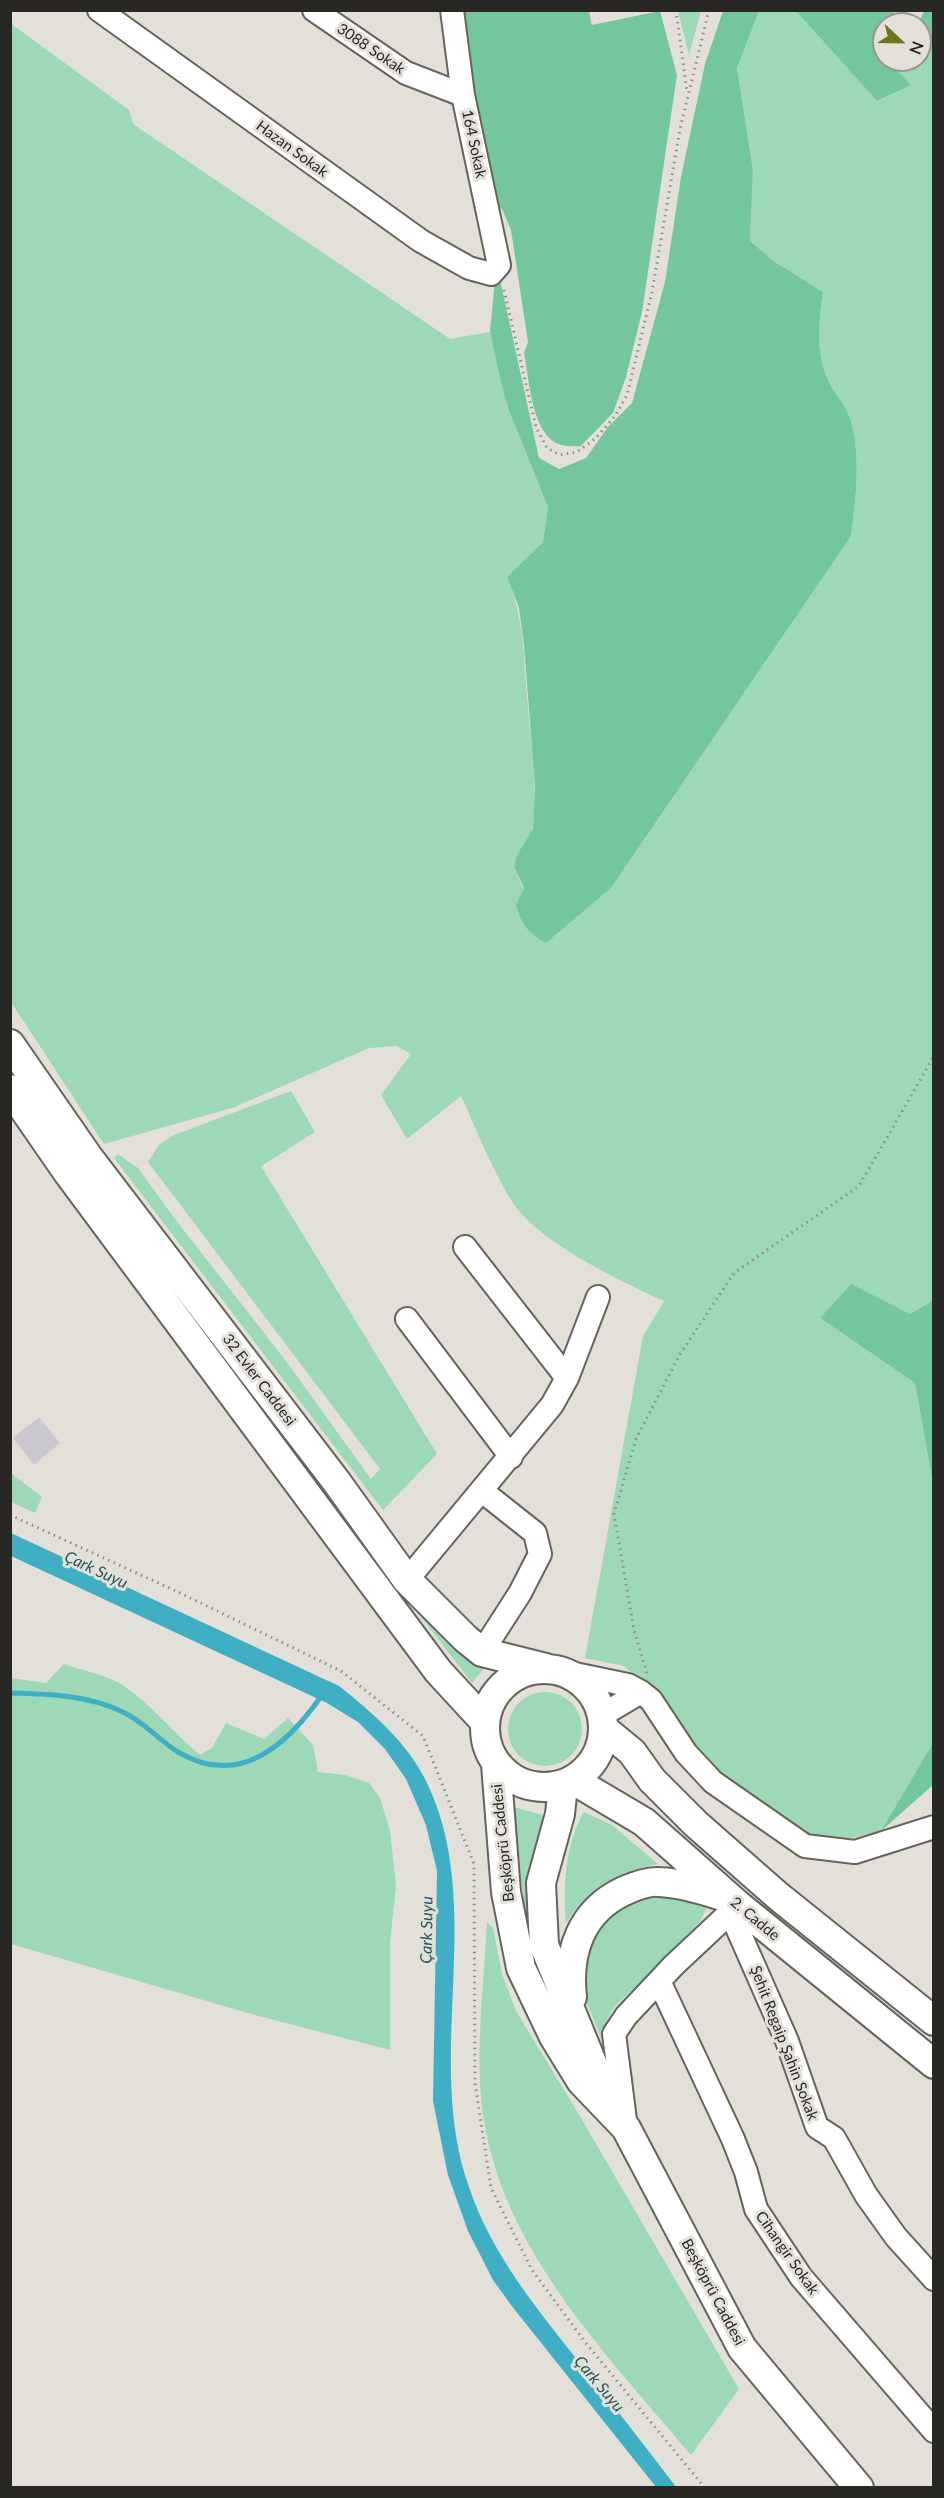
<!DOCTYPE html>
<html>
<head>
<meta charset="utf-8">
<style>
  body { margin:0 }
  #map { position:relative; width:944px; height:2498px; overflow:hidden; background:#e2e0d8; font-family:Lato,sans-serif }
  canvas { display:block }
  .frame { position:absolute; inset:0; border:12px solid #282724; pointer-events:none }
  .north { position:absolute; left:872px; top:12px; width:60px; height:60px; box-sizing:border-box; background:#e2e0d8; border:2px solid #989690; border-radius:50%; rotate:112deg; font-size:16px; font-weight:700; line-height:24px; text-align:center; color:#282724 }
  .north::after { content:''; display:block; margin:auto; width:21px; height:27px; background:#6d751e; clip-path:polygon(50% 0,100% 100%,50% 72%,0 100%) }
</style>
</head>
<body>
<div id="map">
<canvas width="944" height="2498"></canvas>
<div class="frame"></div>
<div class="north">N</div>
</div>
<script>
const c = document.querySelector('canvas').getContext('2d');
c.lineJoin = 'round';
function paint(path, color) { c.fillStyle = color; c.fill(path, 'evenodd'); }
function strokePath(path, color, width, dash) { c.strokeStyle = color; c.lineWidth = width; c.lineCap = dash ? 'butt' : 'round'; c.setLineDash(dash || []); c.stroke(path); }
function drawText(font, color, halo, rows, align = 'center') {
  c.font = font + ' Lato,sans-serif'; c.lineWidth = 6; c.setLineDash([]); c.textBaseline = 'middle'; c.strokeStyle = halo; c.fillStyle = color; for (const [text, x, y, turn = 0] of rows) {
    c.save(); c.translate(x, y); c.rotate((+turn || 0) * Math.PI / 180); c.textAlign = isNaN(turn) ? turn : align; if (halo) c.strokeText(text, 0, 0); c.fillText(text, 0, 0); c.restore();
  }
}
const green = new Path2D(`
  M678 11H701L689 55Z
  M759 11H796L877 101 911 85 888 60H920V47L933 52V1300L910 1314 851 1285 820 1318 915 1383 933 1483V1743L881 1831 847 1839 818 1837 785 1829 710 1764 661 1699 624 1666 585 1658 643 1336 664 1301C619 1280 538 1243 511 1200 491 1168 477 1130 461 1096L407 1139 381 1095 411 1054 397 1046 369 1048 235 1107 104 1144 11 1002 10 23 129 110 133 124 450 339 490 332 508 408 548 507 543 542 507 577C526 625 523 657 528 707 531 747 538 787 533 826 532 840 517 852 514 867L546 943 611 888 851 536C856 501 862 447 848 413 843 402 834 393 829 382 815 353 819 322 823 292L775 262 750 241 753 170 737 68Z
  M291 1091 315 1132 261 1166 437 1454 383 1510 114 1158 118 1154 138 1168 175 1219 286 1361 371 1479 380 1469 148 1162 159 1145 174 1135Z
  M296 1447 486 1666 472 1683 292 1449Z
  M11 1473 42 1497 35 1513 11 1502Z
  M64 1664C82 1670 105 1675 121 1684 151 1703 173 1733 200 1755L212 1748 226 1723 264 1739 288 1718 313 1745 318 1772 345 1775 369 1783 380 1798 390 1831 396 1886 390 1942V2050L255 2015 11 1944V1678L46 1683Z
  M508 1729a37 37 0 1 1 74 0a37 37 0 1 1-74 0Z
  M514 1807 546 1816 550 2010 528 1943Z
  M584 1812 612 1825 658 1864C617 1873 590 1886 566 1923 563 1887 565 1844 584 1812Z
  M637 1893 696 1898 707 1907 700 1921 674 1950 614 2007 607 2020 604 2045 582 1991 591 1932Z
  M487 1922 493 1928 502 1974 516 2011 578 2113 739 2389 691 2455C610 2358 509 2257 485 2127 473 2060 484 1990 487 1922Z`);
const forest = new Path2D(`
  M464 11H589L592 25 660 11 677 75 642 312 626 377 613 413 581 446C575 446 568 447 562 445 532 439 529 378 524 353L528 342 511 230 503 211 484 185Z
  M723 11H759L737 68 753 170 750 241 775 262 823 292C819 322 815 353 829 382 834 393 843 402 848 413 862 447 856 501 851 536L611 888 546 943C528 933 522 925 516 905L524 888 514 867 517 855 533 829 535 786 524 645 519 608 507 577 543 542 548 507 508 408 501 382 490 332 495 279 501 284 539 458 559 469 586 458 608 427 632 403 665 282 681 177 705 64Z
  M796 11H893L899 24H884V50L880 51 884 60H888L911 85 877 101Z
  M924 11H933V52L920 47V24H918Z
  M851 1284 910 1314 933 1300V1484L915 1383 820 1318Z
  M933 1743V1785L881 1831Z`);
const water = new Path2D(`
  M11 1533 339 1686C373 1713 408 1743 427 1783 485 1904 427 2048 465 2175 486 2246 530 2300 575 2357 609 2400 643 2443 676 2487H656L511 2305 493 2280 468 2231 448 2175 433 2101 437 1871 426 1825 406 1779 385 1749 358 1722 327 1703 11 1556Z`);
const stream = new Path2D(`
  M10 1693C49 1694 88 1695 123 1712 144 1722 159 1740 178 1752 240 1789 288 1744 322 1695`);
const building = new Path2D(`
  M39 1417 60 1443 34 1465 13 1438Z`);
const path = new Path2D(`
  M676 10 687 92
  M504 290 536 427 547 448 560 455 577 452 596 438 615 416 627 395 652 292 680 129 709 10
  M10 1515 178 1592 341 1671 423 1736 474 1864 475 2083 491 2188 532 2270 585 2342 705 2488
  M647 1673 634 1630 614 1514 636 1439 680 1354 734 1273 859 1186 934 1056`);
const minor = new Path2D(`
  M99 10 421 241 469 268 491 274 499 265 463 95 452 10
  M314 10 406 73 463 95
  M465 1247 567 1378
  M407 1319 511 1457
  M407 1580 552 1405 567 1378 598 1297
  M482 1652 520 1593 540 1554 535 1533 482 1491
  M565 1672 628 1685 641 1692
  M602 1715 641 1692 651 1700 686 1753 713 1782 805 1846 855 1852 934 1827
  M731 1914 787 2041 817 2127 834 2138 866 2195 896 2237 934 2279
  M659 1981 733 2139 746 2172 756 2209 801 2277 934 2431
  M626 2128 614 2034 626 2016 674 1965 738 1905`);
const major = new Path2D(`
  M10 1044 89 1158 336 1481 407 1580 466 1639 482 1652 546 1668
  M10 1089 68 1173 438 1671 485 1722
  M485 1728a59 59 0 1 1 118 0a59 59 0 1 1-118 0Z
  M604 1729 632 1752 652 1780 696 1824 778 1896 934 2021
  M496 1764 506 1892 521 1968 554 2037 581 2081 626 2128 742 2348 859 2488
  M573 1780 644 1822 738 1905 934 2064
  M563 1785 560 1814 541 1883 544 1945 604 2092
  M572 1997C567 1952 581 1911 624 1891 635 1886 648 1881 659 1882 681 1883 701 1889 722 1896`);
const streetNames = [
  ["3088 Sokak",371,49,34],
  ["164 Sokak",474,144,78],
  ["Hazan Sokak",292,149,36],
  ["32 Evler Caddesi",259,1380,53],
  ["Beşköprü Caddesi",503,1843,-96],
  ["2. Cadde",755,1919,40],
  ["Şehit Regaip Şahin Sokak",784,2043,69],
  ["Cihangir Sokak",787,2253,55],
  ["Beşköprü Caddesi",713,2292,62]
];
const waterNames = [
  ["Çark Suyu",96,1570,25],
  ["Çark Suyu",427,1930,-89],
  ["Çark Suyu",599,2384,50]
];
paint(green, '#9dd8b7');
paint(forest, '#74c79c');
paint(water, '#40afc5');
strokePath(stream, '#40afc5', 5);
paint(building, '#cac7cf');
strokePath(minor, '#67645e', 26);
strokePath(major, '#67645e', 32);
strokePath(path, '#8f8d87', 3, [1.5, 4.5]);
strokePath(minor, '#fff', 22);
strokePath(major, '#fff', 28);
drawText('15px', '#282724', '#e2e0d8', streetNames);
drawText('italic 16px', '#27565f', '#e2e0d8', waterNames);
</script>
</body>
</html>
